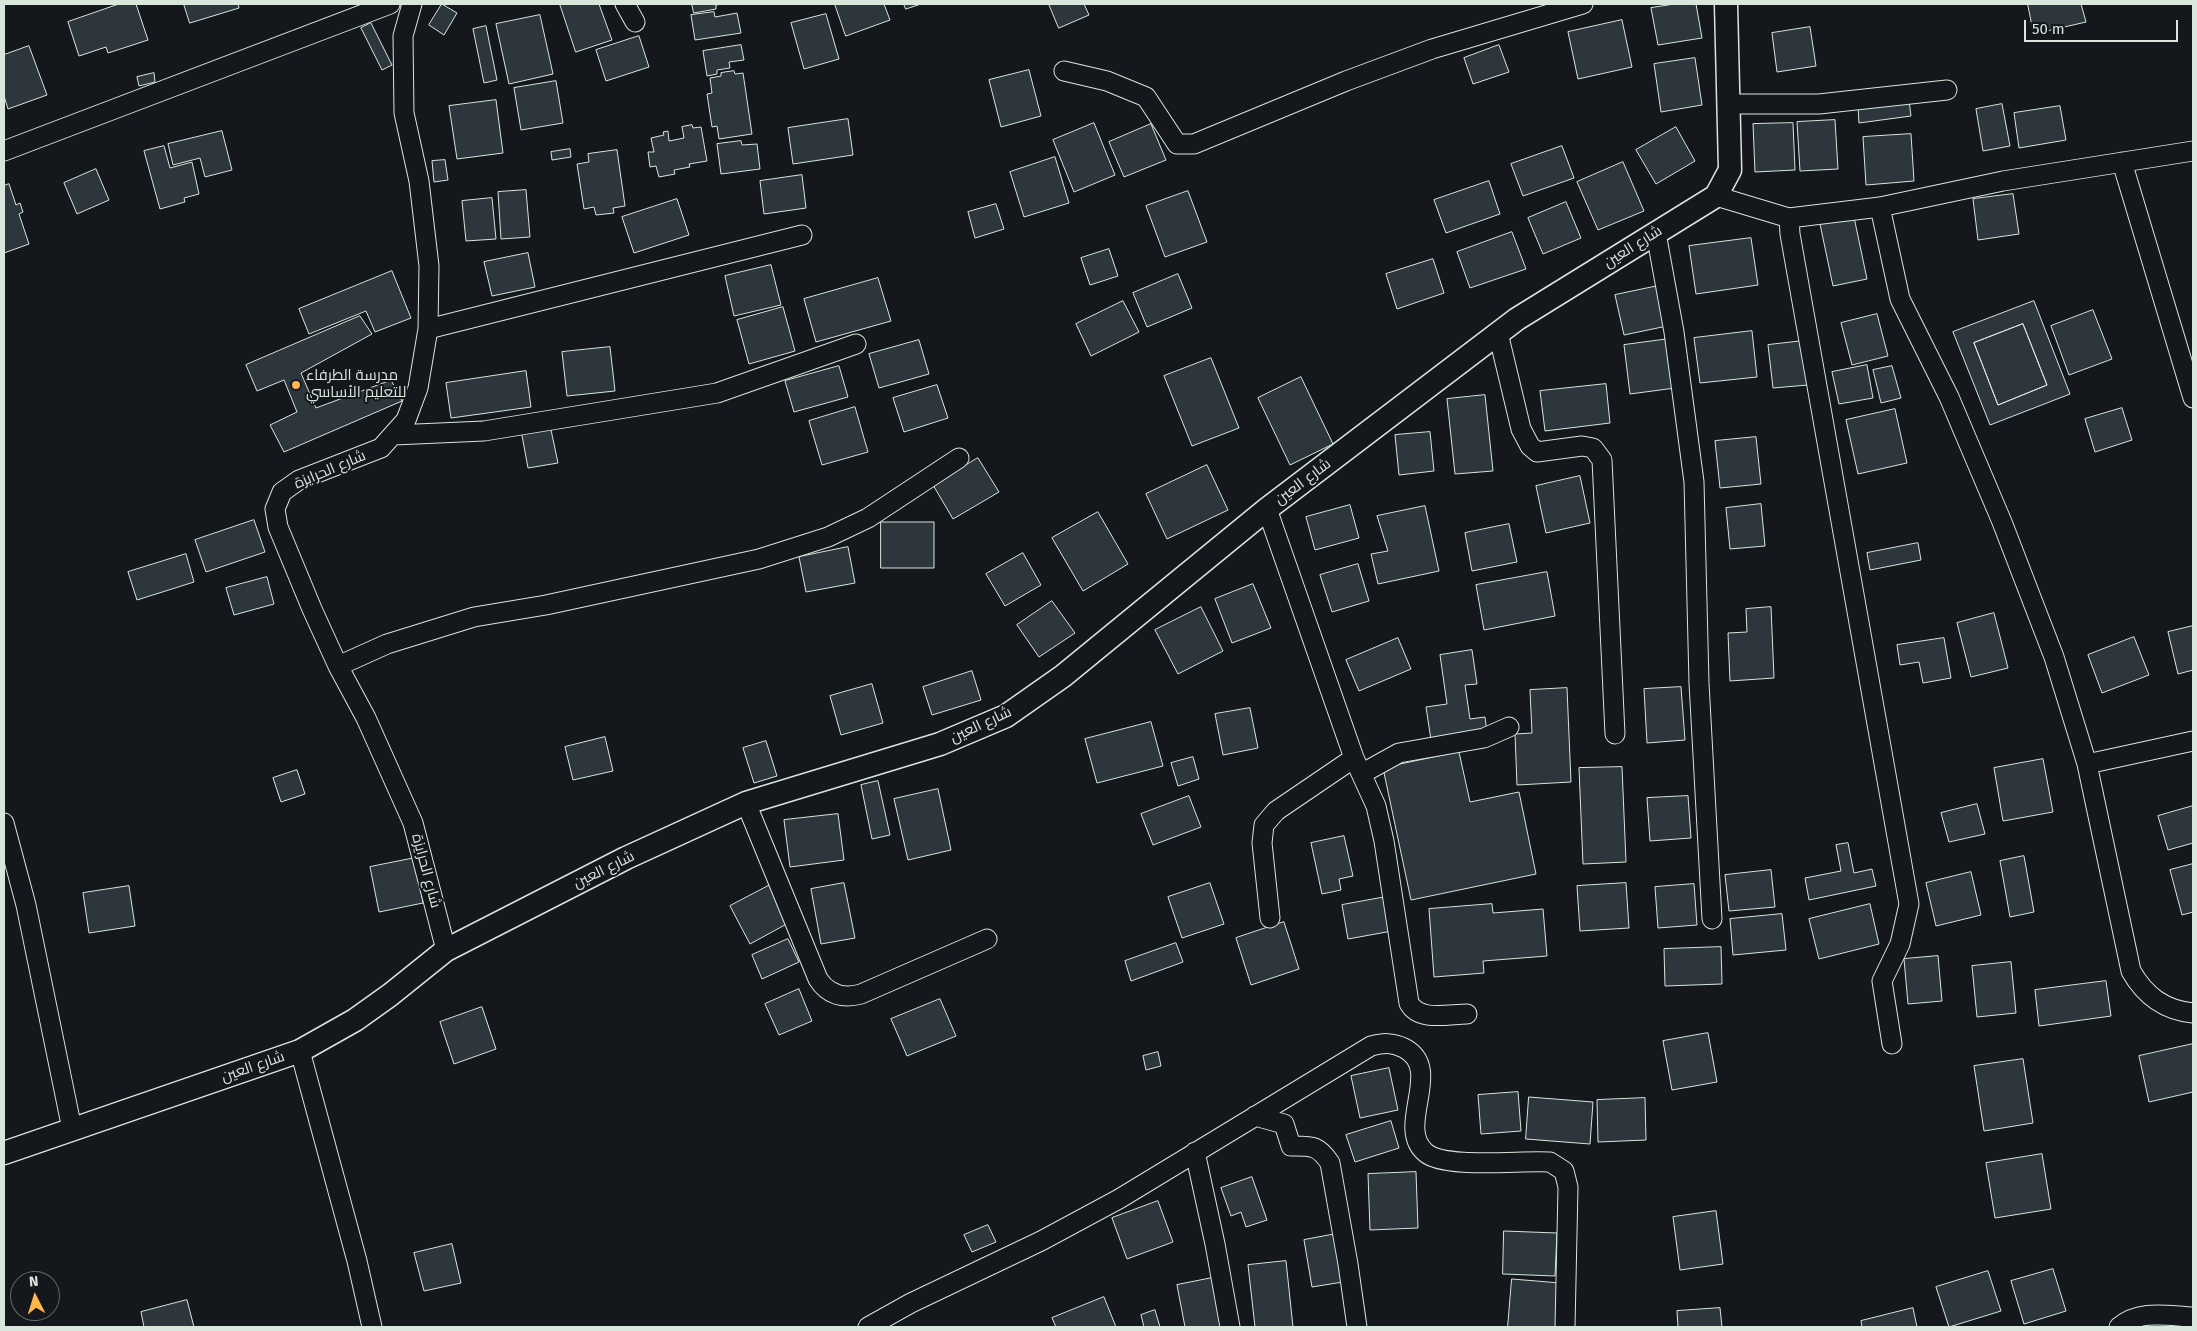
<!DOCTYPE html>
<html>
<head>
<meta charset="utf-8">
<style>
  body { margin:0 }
  #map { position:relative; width:2197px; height:1331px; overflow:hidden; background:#14181c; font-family:"Fira Sans",sans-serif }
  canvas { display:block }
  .frame { position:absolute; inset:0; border:5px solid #d8e6dc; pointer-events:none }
  .north { position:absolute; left:10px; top:1271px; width:50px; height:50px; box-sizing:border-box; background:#14181c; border:1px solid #626a69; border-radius:50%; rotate:355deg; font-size:14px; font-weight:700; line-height:20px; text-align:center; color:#d8e6dc }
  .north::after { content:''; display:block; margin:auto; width:18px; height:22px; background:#ffb74d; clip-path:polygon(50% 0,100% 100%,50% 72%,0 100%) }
  .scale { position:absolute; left:2024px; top:20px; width:154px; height:22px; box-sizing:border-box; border:2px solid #d8e6dc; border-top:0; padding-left:6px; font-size:15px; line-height:18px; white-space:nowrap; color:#d8e6dc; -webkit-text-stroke:4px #14181c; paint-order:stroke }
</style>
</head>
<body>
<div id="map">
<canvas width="2197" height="1331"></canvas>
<div class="frame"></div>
<div class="north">N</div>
<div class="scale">50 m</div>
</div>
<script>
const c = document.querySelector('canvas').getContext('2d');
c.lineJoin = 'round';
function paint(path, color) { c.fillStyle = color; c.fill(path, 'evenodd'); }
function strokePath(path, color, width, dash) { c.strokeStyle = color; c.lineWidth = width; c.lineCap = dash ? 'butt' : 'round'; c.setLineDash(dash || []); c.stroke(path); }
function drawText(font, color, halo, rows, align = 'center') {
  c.font = font + ' "Fira Sans",Cairo,sans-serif'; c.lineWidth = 4; c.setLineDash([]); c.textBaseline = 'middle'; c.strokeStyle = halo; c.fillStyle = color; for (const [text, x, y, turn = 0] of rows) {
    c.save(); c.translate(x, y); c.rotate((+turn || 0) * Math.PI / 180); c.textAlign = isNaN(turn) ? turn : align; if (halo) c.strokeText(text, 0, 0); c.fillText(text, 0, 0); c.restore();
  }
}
const building = new Path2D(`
  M119 4H136L148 40 108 53 106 47 79 56 68 22Z
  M184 4H238L239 8 190 23Z
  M442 4 457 13 444 35 429 25Z
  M560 4H599L612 40 576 52Z
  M692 4H722L716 5V9L694 13Z
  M835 4H884L890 20 846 36Z
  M904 4H921L906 9Z
  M1049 4H1084L1089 15 1059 28Z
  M1675 4H1696L1702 38 1658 45 1651 8Z
  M2028 4H2081L2086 22 2034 34Z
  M714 12 715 17 737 13 741 33 695 40 691 15Z
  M826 14 839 59 804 69 791 23Z
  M540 15 553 74 509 84 496 24Z
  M1622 20 1632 67 1578 79 1568 32Z
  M371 23 392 65 382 70 361 28Z
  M486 26 497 80 484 83 473 29Z
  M1810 27 1816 66 1777 72 1772 33Z
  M639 36 649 67 606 81 596 50Z
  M741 45 744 60 729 62 730 68 717 70V74L707 76 703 51Z
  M1499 45 1509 72 1473 84 1464 58Z
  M29 46 47 95 8 109 4 96V55Z
  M1695 58 1702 105 1661 112 1654 64Z
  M1029 70 1041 116 1001 127 989 80Z
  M734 71 735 74 743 73 752 134 719 139 717 126 712 127 707 94 712 93 710 78 721 76V73Z
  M154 73 155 82 139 86 137 77Z
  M556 81 563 123 521 130 514 88Z
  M496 100 503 153 457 159 449 106Z
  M1909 100 1911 116 1859 123 1858 107Z
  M2002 104 2010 146 1983 151 1976 109Z
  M2060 106 2066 140 2019 148 2014 113Z
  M848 119 853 155 793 164 788 128Z
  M1835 120 1838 169 1800 171 1797 122Z
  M1094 123 1115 175 1074 192 1053 140Z
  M1793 123 1795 170 1755 172 1753 124Z
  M1151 124 1166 160 1124 177 1109 142Z
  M692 125 693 128 701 127 707 161 689 164 690 167 674 170 675 174 659 177 656 166 650 167 648 152H654L651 138 664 135 663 132 668 131 669 141 684 138 682 127Z
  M1676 127 1695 161 1656 184 1636 150Z
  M222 131 232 170 205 177 200 158 173 165 168 144Z
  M1911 134 1914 181 1866 185 1863 137Z
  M741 141 742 145 757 144 760 169 721 174 717 144Z
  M164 146 170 168 192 162 199 194 184 198 185 202 160 209 144 151Z
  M1562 146 1574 178 1523 196 1511 164Z
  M570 149 571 157 552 160 551 152Z
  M617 150 625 206 613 208 614 213 596 215 594 207 584 209 577 164 589 162 588 154Z
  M1055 157 1069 203 1024 217 1010 172Z
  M445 160 448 180 434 182 432 161Z
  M1623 162 1644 211 1598 230 1577 182Z
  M96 169 109 200 77 214 64 183Z
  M802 175 806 208 764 214 760 181Z
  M1489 181 1500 214 1446 233 1434 200Z
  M9 184 16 205 20 203 23 212 19 214 29 244 4 253V186Z
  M526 190 530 237 501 239 498 192Z
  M1188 191 1207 242 1165 257 1146 206Z
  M2013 194 2019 234 1978 240 1973 199Z
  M492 198 496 239 466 241 462 201Z
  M677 199 689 235 634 253 622 217Z
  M1566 202 1581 238 1543 254 1528 218Z
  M996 204 1004 229 975 238 968 212Z
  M1854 217 1867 279 1833 286 1820 224Z
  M1512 232 1526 269 1470 288 1457 252Z
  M1751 238 1758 285 1696 294 1689 246Z
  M1109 249 1118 276 1090 285 1081 258Z
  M528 253 535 287 492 296 484 262Z
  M1433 259 1444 293 1397 309 1386 274Z
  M771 265 781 305 734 316 725 276Z
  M392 271 411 318 375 332 366 311 309 334 299 309Z
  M1178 274 1192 308 1147 327 1133 293Z
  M878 278 891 321 816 342 804 299Z
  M1658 286 1667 326 1624 335 1615 295Z
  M1123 301 1139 332 1091 356 1076 324Z
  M2034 301 2070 394 1990 425 1953 332ZM2023 324 2047 385 1998 405 1974 343Z
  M783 307 795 351 749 364 737 320Z
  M2093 310 2112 359 2069 375 2051 326Z
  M1877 314 1888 356 1852 365 1841 323Z
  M360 316 372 334 301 373 316 408 391 380 402 401 284 452 270 425 297 412 284 380 257 391 246 365Z
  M2023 324 2047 385 1998 405 1974 343Z
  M1752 331 1757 377 1700 383 1694 338Z
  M1669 339 1675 388 1630 394 1624 345Z
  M919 340 929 374 879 388 869 354Z
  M1803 341 1808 385 1773 388 1768 345Z
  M610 347 615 391 567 396 562 352Z
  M1211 358 1239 428 1192 446 1164 376Z
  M1867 365 1873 398 1839 404 1832 372Z
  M839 366 848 397 794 412 785 381Z
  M1892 366 1901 398 1881 403 1873 370Z
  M526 371 531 407 451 418 446 383Z
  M1301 377 1333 444 1290 465 1258 398Z
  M1606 384 1610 423 1545 431 1540 391Z
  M937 385 948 418 904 432 893 398Z
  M1485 395 1493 471 1455 474 1447 399Z
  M855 407 868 452 822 465 809 421Z
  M2122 408 2132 440 2095 452 2085 419Z
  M1895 409 1907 463 1858 474 1846 420Z
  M550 425 558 463 528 468 521 430Z
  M1430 432 1434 471 1399 475 1395 435Z
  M1756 437 1761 484 1720 488 1715 441Z
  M978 458 999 492 953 519 933 485Z
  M1207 465 1228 510 1167 539 1146 494Z
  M1580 476 1590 523 1546 533 1536 486Z
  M1761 504 1765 546 1730 549 1726 508Z
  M1350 505 1359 538 1315 550 1306 517Z
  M1425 506 1439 571 1378 584 1371 554 1388 551 1377 516Z
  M1098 512 1128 564 1083 591 1052 538Z
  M254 520 265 552 206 572 195 540Z
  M881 522H934V568H881Z
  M1509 524 1517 562 1472 571 1465 533Z
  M1918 543 1921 560 1870 570 1867 553Z
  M848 547 855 583 806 592 799 557Z
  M1023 553 1041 585 1005 606 986 574Z
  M186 554 194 582 137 600 128 572Z
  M1358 564 1369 601 1332 612 1320 575Z
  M1547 572 1555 616 1484 630 1476 585Z
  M267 577 274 604 234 615 226 588Z
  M1253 584 1271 628 1232 643 1215 599Z
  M1052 601 1075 633 1039 657 1017 625Z
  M1201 607 1223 651 1178 674 1155 630Z
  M1771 607 1774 678 1730 681 1728 633 1747 632 1746 609Z
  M1994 613 2008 668 1971 677 1957 623Z
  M2193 626V670L2178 674 2168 632Z
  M2134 637 2149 675 2102 693 2088 655Z
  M1398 638 1411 669 1359 691 1346 660Z
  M1944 638 1951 678 1923 683 1919 662 1900 665 1897 645Z
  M1472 650 1477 684 1465 685 1470 719 1485 717 1487 732 1431 740 1426 707 1447 704 1440 655Z
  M972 671 981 700 932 715 923 687Z
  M872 684 883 723 841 735 830 696Z
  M1681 687 1685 740 1647 743 1644 689Z
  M1567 688 1571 782 1517 785 1515 734 1532 733 1530 690Z
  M1250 708 1258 748 1223 755 1215 714Z
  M1151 722 1163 766 1097 783 1085 739Z
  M605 737 613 771 573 780 565 747Z
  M766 741 777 776 754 783 743 748Z
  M1459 752 1470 802 1519 792 1536 874 1411 900 1383 768Z
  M1193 757 1199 779 1178 786 1171 763Z
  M2043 759 2053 812 2003 821 1994 768Z
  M1622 767 1626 862 1583 864 1579 768Z
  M297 770 305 794 281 802 273 778Z
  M878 781 890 835 872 839 861 785Z
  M938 789 951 850 908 860 894 799Z
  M1189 796 1201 827 1153 845 1141 814Z
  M1688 796 1691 838 1650 841 1647 798Z
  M1977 804 1985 834 1949 842 1941 813Z
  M2193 806V843L2168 850 2158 816Z
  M838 814 844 860 790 867 784 820Z
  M1344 836 1353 876 1339 879 1341 890 1322 894 1311 843Z
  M1848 843 1854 873 1872 869 1876 886 1809 900 1805 878 1841 871 1836 845Z
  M2024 856 2034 912 2010 917 2000 861Z
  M415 858 423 903 379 912 370 867Z
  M2193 864V912L2182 915 2170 870Z
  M1771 870 1775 907 1729 911 1725 875Z
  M1971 872 1981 915 1936 926 1926 883Z
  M774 883 794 920 750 944 730 906Z
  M844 883 855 938 821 944 811 889Z
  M1210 883 1224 924 1182 938 1168 897Z
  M1626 883 1629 928 1580 931 1577 886Z
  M1694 884 1697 925 1658 928 1655 887Z
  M129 886 135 926 89 933 83 893Z
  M1386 897 1392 931 1348 939 1342 905Z
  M1492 904 1493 913 1543 909 1547 956 1483 961 1484 973 1434 977 1429 909Z
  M1870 904 1879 944 1819 959 1809 919Z
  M1782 914 1786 950 1733 955 1730 919Z
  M1284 922 1299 969 1251 985 1236 938Z
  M788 939 799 962 762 979 752 955Z
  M1176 943 1183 962 1131 981 1125 961Z
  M1721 947 1722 984 1665 986 1664 949Z
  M1938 956 1942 1001 1908 1004 1904 959Z
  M2011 962 2016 1013 1977 1017 1972 966Z
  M2106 981 2111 1016 2039 1026 2035 990Z
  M799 989 812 1021 779 1035 765 1004Z
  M940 999 956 1036 907 1056 891 1019Z
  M482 1007 496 1049 454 1064 440 1022Z
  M1708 1033 1717 1082 1672 1090 1663 1041Z
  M2193 1044V1092L2149 1102 2139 1056Z
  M1158 1052 1161 1066 1146 1070 1143 1056Z
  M2023 1059 2033 1123 1984 1131 1974 1066Z
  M1389 1068 1398 1110 1360 1118 1351 1076Z
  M1518 1092 1521 1131 1481 1134 1478 1095Z
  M1529 1097 1593 1102 1590 1144 1526 1139Z
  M1645 1098 1646 1140 1598 1142 1597 1100Z
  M1391 1121 1399 1148 1355 1162 1346 1135Z
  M2042 1154 2051 1209 1995 1218 1986 1163Z
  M1416 1172 1418 1228 1370 1230 1368 1174Z
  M1252 1177 1267 1220 1246 1227 1241 1212 1231 1216 1221 1188Z
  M1158 1201 1173 1242 1127 1259 1112 1218Z
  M1716 1211 1723 1264 1680 1270 1673 1217Z
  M988 1225 996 1242 972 1252 964 1235Z
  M1504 1231 1557 1233 1555 1276 1503 1274Z
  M1336 1234 1343 1282 1312 1287 1304 1240Z
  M452 1244 461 1283 424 1291 414 1253Z
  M1286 1261 1293 1327H1255L1248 1265Z
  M2053 1269 2066 1311 2024 1324 2011 1281Z
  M1988 1271 2001 1311 1949 1327 1936 1287Z
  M1212 1278 1221 1327H1185L1177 1285Z
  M1512 1279 1560 1283 1557 1327H1508Z
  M1104 1297 1116 1327H1056L1052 1318Z
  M187 1300 194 1327H144L141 1312Z
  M1720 1308 1722 1327H1678L1677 1311Z
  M1913 1308 1917 1327H1862L1861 1321Z
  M1155 1310 1160 1327H1144L1141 1315Z`);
const minor = new Path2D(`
  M412 4 403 36 404 113 419 181 429 266 428 329 418 388 406 420 381 448 299 480 282 492 275 509 278 527 312 609 338 666 366 718 413 823 446 950
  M625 4 635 22
  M1064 71 1107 81 1146 97 1177 144H1194L1346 81 1432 49 1583 4
  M1730 104H1819L1947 90
  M4 151 390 4
  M2122 162 2193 398
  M1716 196 1789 218 1880 207 2003 181 2193 151
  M1880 207 1900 299 1949 397 2002 522 2054 657 2087 764 2131 971C2145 996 2164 1010 2193 1013
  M1789 218 1790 234 1909 904 1900 944 1882 981 1892 1044
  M1656 233 1674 332 1694 482 1699 683 1712 919
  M428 329 802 235
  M1498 333 1521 429 1530 446 1537 452 1582 446 1593 448 1602 460 1615 734
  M394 435 484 431 717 393 856 344
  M1267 509 1354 758 1376 806 1384 841 1409 1003C1419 1022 1449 1014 1467 1014
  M338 666 387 644 474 617 546 605 759 559 828 537 868 518 959 458
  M2087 764 2193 741
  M1363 773 1399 753 1484 738 1509 727
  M746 803 818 979C828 995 843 999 861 994L987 939
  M4 823 26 905 72 1129
  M1270 918 1262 843 1264 825 1276 811 1354 758
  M300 1051 357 1261 372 1327
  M1255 1116 1284 1124 1291 1146C1312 1146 1318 1145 1330 1163L1348 1264 1357 1327
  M1195 1152 1215 1244 1230 1327
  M868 1327 911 1303 1041 1241 1119 1199 1371 1046C1383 1043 1392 1042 1404 1048 1445 1069 1394 1127 1426 1153 1445 1169 1522 1160 1550 1162L1564 1171 1568 1187 1565 1327
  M2119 1327C2140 1309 2168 1316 2193 1317`);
const tertiary = new Path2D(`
  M4 1153 300 1051 355 1020 390 995 446 950 626 858 746 803 940 744 1006 716 1063 676 1267 509 1517 319 1716 196 1730 170 1726 4`);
const markers = [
  [296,385,5,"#ffb74d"]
];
const streetNames = [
  ["شارع العين",1633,247,-32],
  ["شارع الحرايزة",330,470,-23],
  ["شارع العين",1303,482,-37],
  ["شارع العين",981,725,-25],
  ["شارع العين",604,870,-26],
  ["شارع الحرايزة",426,871,75],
  ["شارع العين",253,1067,-19]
];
const poiNames = [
  ["مدرسة الطرفاء",306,376],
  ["للتعليم الأساسي",306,393]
];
paint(building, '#2c363c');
strokePath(building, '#d8e6dc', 1);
strokePath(minor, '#d8e6dc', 21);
strokePath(tertiary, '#d8e6dc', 25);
strokePath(minor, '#14181c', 19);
strokePath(tertiary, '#14181c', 22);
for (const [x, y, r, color] of markers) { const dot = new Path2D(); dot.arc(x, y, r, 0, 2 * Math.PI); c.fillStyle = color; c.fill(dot); strokePath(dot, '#14181c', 2); }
drawText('15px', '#d8e6dc', '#14181c', streetNames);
drawText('15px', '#d8e6dc', '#14181c', poiNames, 'left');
</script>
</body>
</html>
